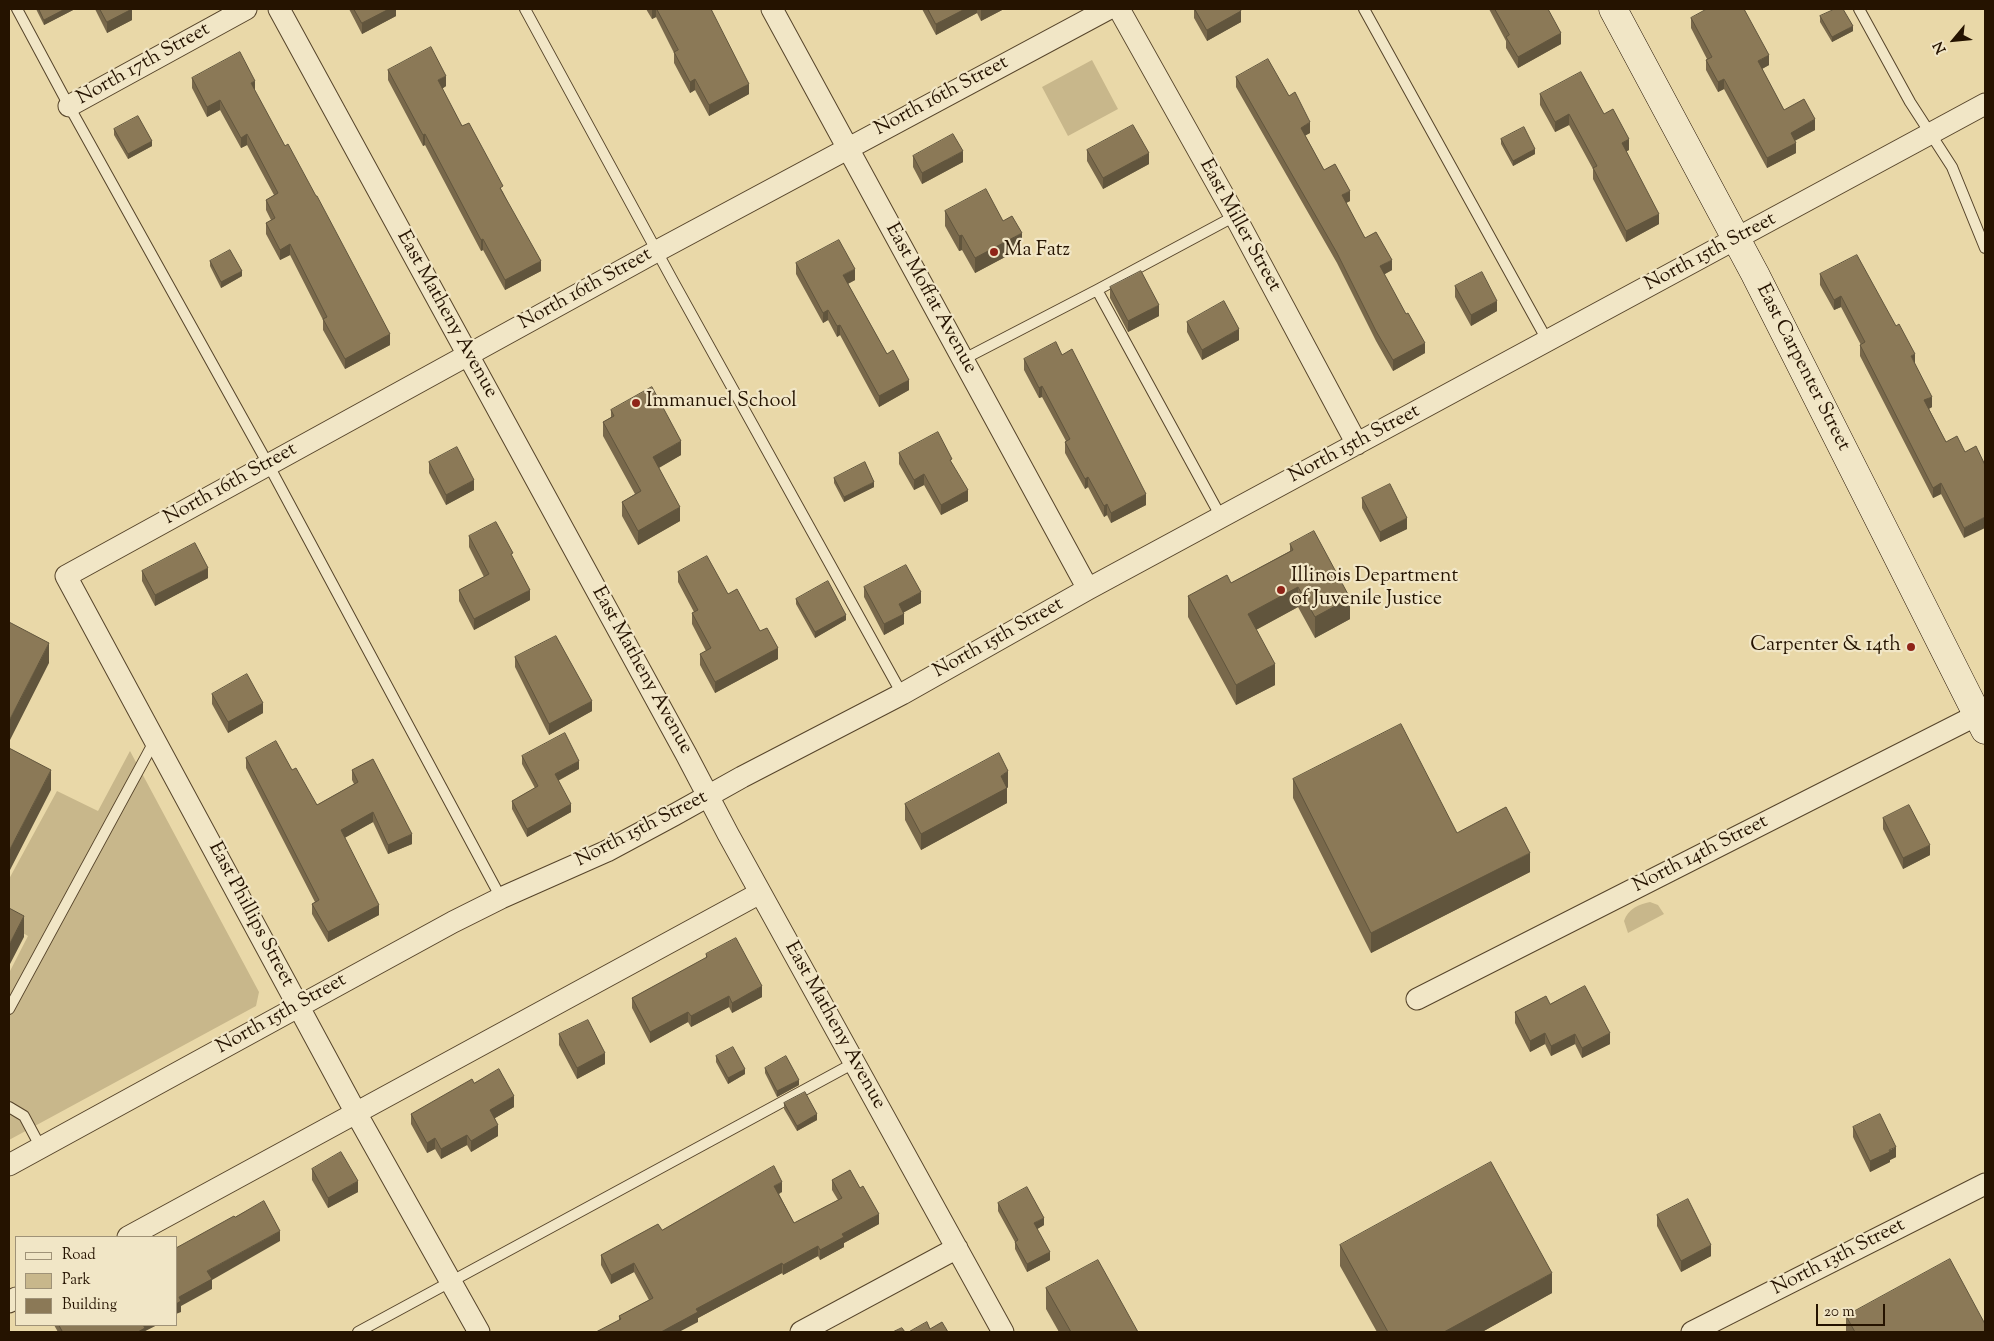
<!DOCTYPE html>
<html>
<head>
<meta charset="utf-8">
<style>
  body { margin:0 }
  #map { position:relative; width:1994px; height:1341px; overflow:hidden; background:#e9d8a8; font-family:"Sorts Mill Goudy",serif }
  canvas { display:block }
  .frame { position:absolute; inset:0; border:10px solid #251300; pointer-events:none }
  .legend { position:absolute; left:15px; top:1236px; width:162px; height:90px; box-sizing:border-box; background:#f1e6c6; border:1px solid #9f9277; margin:0; padding:6px 9px; list-style:none; font-size:15px; color:#251300 }
  .legend li { display:flex; align-items:center; gap:10px; height:25px }
  .legend b { width:25px; border:1px solid #9f9277 }
  .north { position:absolute; left:1929px; top:15px; width:50px; height:50px; -webkit-text-stroke:4px #f1e6c6; paint-order:stroke; rotate:242deg; font-size:14px; font-weight:700; line-height:20px; text-align:center; color:#251300 }
  .north::after { content:''; display:block; margin:auto; width:18px; height:22px; background:#251300; clip-path:polygon(50% 0,100% 100%,50% 72%,0 100%) }
  .scale { position:absolute; left:1816px; top:1304px; width:69px; height:22px; box-sizing:border-box; border:2px solid #251300; border-top:0; padding-left:6px; font-size:15px; line-height:18px; white-space:nowrap; color:#251300; -webkit-text-stroke:4px #f1e6c6; paint-order:stroke }
</style>
</head>
<body>
<div id="map">
<canvas width="1994" height="1341"></canvas>
<div class="frame"></div>
<ul class="legend">
<li><b style="height:6px;background:#f1e6c6"></b>Road</li>
<li><b style="height:14px;background:#c8b78b"></b>Park</li>
<li><b style="height:14px;background:#8b7957"></b>Building</li>
</ul>
<div class="north">N</div>
<div class="scale">20 m</div>
</div>
<script>
const c = document.querySelector('canvas').getContext('2d');
c.lineJoin = 'round';
function paint(path, color) { c.fillStyle = color; c.fill(path, 'evenodd'); }
function strokePath(path, color, width, dash) { c.strokeStyle = color; c.lineWidth = width; c.lineCap = dash ? 'butt' : 'round'; c.setLineDash(dash || []); c.stroke(path); }
function drawText(font, color, halo, rows, align = 'center') {
  c.font = font + ' "Sorts Mill Goudy",serif'; c.lineWidth = 4.5; c.setLineDash([]); c.textBaseline = 'middle'; c.strokeStyle = halo; c.fillStyle = color; for (const [text, x, y, turn = 0] of rows) {
    c.save(); c.translate(x, y); c.rotate((+turn || 0) * Math.PI / 180); c.textAlign = isNaN(turn) ? turn : align; if (halo) c.strokeText(text, 0, 0); c.fillText(text, 0, 0); c.restore();
  }
}
const green = new Path2D(`
  M1092 60 1118 109 1068 136 1042 87Z
  M130 751 259 992 256 1006 9 1140V973L28 936 9 925V879L57 791 98 811Z
  M1650 902 1658 905 1664 914 1628 933 1624 921C1628 909 1639 904 1650 902Z`);
const lane = new Path2D(`
  M17 9 69 106 268 464 501 898
  M525 9 673 281 902 694
  M1364 9 1547 340
  M1859 9 1910 102 1952 167 1985 248
  M1097 290 1221 517
  M964 359 1097 290 1235 216
  M9 1009 155 740
  M9 1107 24 1116 41 1148
  M358 1332 854 1063`);
const street = new Path2D(`
  M279 9 686 754 728 834 1003 1332
  M772 9 1088 589
  M1119 9 1235 216 1357 444
  M69 106 246 9
  M1417 999 1985 711
  M9 1165 453 922 501 898 607 851 674 815 742 777 902 694 1088 589 1985 104
  M128 1237 760 893
  M9 1302 16 1298
  M479 1332 356 1113 66 576 657 251 1108 9
  M801 1332 957 1248
  M1692 1332 1985 1184`);
const secondary = new Path2D(`
  M1613 9 1755 274 1985 730`);
const wall = new Path2D(`
  M36 9H75L44 25Z
  M95 9H131L132 20 107 33Z
  M349 9H396V16L362 34Z
  M646 9H712V12L749 94 709 116 695 90 690 93 674 63V53L656 17 652 19Z
  M922 9H1004L981 21 977 13 936 35Z
  M1194 9H1240L1241 22 1207 41 1194 18Z
  M1489 9H1548L1561 44 1518 68 1506 48V41Z
  M1820 16 1853 31 1832 42 1820 22Z
  M1691 18 1769 65 1762 69 1784 110 1815 130 1795 140 1796 153 1767 168 1724 89 1718 92 1706 70V60L1707 59 1691 28Z
  M388 70 446 86 442 89 462 126 503 192 541 271 505 290 483 250 481 251 425 145 423 146 388 80Z
  M1236 77 1289 96 1310 133 1305 135 1324 170 1350 201 1346 203 1365 238 1392 270 1384 274 1425 353 1393 371 1376 341 1337 263 1236 87Z
  M192 78 255 91 390 345 345 369 323 330V320L290 255 280 260 266 234V223L271 220 266 210V200L274 195 247 145 241 148 220 110 207 117 192 88Z
  M1540 94 1604 114 1629 150 1626 151 1659 224 1626 242 1593 179V169L1569 125 1555 132 1540 105Z
  M114 129 152 146 128 159 114 135Z
  M1501 139 1535 154 1513 166 1501 144Z
  M1087 150 1149 164 1103 189 1087 161Z
  M913 156 963 162 922 184 913 167Z
  M945 211 1003 221 1022 248 975 273 962 250 959 251 945 226Z
  M210 261 242 276 221 288 210 266Z
  M796 263 855 280 848 284 887 354 909 390 879 407 840 335 837 337 828 320 823 323 796 274Z
  M1820 274 1915 364 1932 407 1929 409 1946 442 1965 452 1964 538 1941 494 1933 498 1860 356V345H1861L1841 307 1834 310 1820 285Z
  M1455 286 1497 311 1471 326 1455 297Z
  M1110 287 1159 316 1128 332 1110 298Z
  M1187 322 1239 340 1202 360 1187 332Z
  M1024 359 1146 505 1111 523 1107 515 1104 517 1088 487 1085 489 1065 453V442L1066 441 1042 397 1039 398 1024 370Z
  M611 410 681 455 659 468 680 521 638 545 622 516V502L635 494 603 436V422L611 417Z
  M899 453 952 463 968 501 941 515 924 485 914 490 899 464Z
  M429 462 474 490 446 505 429 473Z
  M834 478 874 487 844 502 834 483Z
  M1362 498 1407 529 1380 542 1362 508Z
  M469 536 513 558 530 600 474 630 459 601V590L484 577 469 547Z
  M1290 544 1350 619 1315 638 1298 607 1256 630 1275 685 1236 705 1188 617V596L1231 583 1290 551Z
  M142 571 208 578 155 606 142 581Z
  M678 572 728 594 760 631 778 659 715 693 700 665V654L706 651 692 624V613L694 612 678 582Z
  M864 587 921 603 904 612V624L884 635 864 597Z
  M796 599 846 620 815 638 796 604Z
  M515 657 592 711 549 735 515 667Z
  M212 694 263 713 228 733 212 704Z
  M522 756 579 769 558 781 571 812 527 837 512 809V801L535 788 522 764Z
  M246 758 292 770 317 805 354 784 352 780V770L412 844 388 854 373 822 344 838 379 915 328 942 312 914V904L315 902 246 768Z
  M1293 779 1457 833 1530 872 1371 953 1293 798Z
  M1008 787 1007 788V803L921 850 905 820V804Z
  M1883 818 1930 855 1903 869 1883 829Z
  M706 954 762 997 732 1013 729 1007 691 1027 688 1022 650 1043 632 1008V998L706 958Z
  M1550 1004 1610 1044 1582 1058 1575 1044 1551 1056 1545 1044 1530 1052 1515 1023V1012Z
  M559 1034 605 1064 577 1079 559 1045Z
  M716 1056 745 1074 728 1084 716 1062Z
  M765 1068 799 1085 777 1097 765 1073Z
  M474 1083 514 1107 495 1118 498 1136 471 1152 467 1145 441 1159 435 1149 427 1153 411 1124V1114Z
  M784 1103 817 1120 797 1131 784 1109Z
  M1853 1127 1896 1157 1890 1160V1162L1870 1172 1853 1137Z
  M312 1169 358 1192 328 1208 312 1180Z
  M832 1180 879 1224 844 1243V1247L820 1260 818 1256 783 1275 782 1273 698 1318V1322L619 1320V1316L649 1300 634 1272 611 1284 601 1265V1255L662 1230 782 1192 779 1194 794 1223 838 1200 832 1190Z
  M998 1203 1044 1225 1037 1229 1050 1260 1027 1272 1015 1249V1242L998 1211Z
  M1657 1215 1711 1256 1681 1272 1657 1226Z
  M1340 1245 1552 1293 1482 1332H1377L1340 1266Z
  M1046 1288 1138 1332H1059L1046 1309Z
  M1846 1316 1985 1332H1846Z
  M54 1325H157L145 1331V1332H58Z`);
const shadedWall = new Path2D(`
  M65 9H75L44 25V20Z
  M132 9V20L107 33V22Z
  M389 9H396V16L362 34V23Z
  M652 9H656V17L652 19Z
  M965 9H977V13L936 35V24Z
  M984 9H1004L981 21V10Z
  M1241 11V22L1207 41V30Z
  M1853 26V31L1832 42V37Z
  M1561 33V44L1518 68V57Z
  M1769 55V65L1758 71V61Z
  M446 76V86L438 91V80Z
  M695 79V90L690 93V82Z
  M1724 79V89L1718 92V82Z
  M255 81V92L251 83Z
  M749 84V94L709 116V105Z
  M220 100V110L207 117V107Z
  M1569 114V125L1555 132V122Z
  M1815 119V130L1791 143V133Z
  M1310 122V133L1301 138V128Z
  M247 134V145L241 148V138Z
  M425 134V145L423 146V135Z
  M1629 139V150L1622 154V143Z
  M152 141V146L128 159V154Z
  M1796 143V153L1767 168V158Z
  M1535 149V154L1513 166V161Z
  M963 151V162L922 184V173Z
  M1149 153V164L1103 189V178Z
  M1350 191V201L1342 205V195Z
  M1659 214V224L1626 242V231Z
  M1022 233V248L975 273V258Z
  M962 235V250L959 251V236Z
  M483 239V250L481 251V240Z
  M290 244V255L280 260V250Z
  M1392 260V270L1380 277V266Z
  M541 261V271L505 290V280Z
  M855 269V280L843 286V275Z
  M242 271V276L221 288V282Z
  M1841 296V307L1834 310V300Z
  M1497 301V311L1471 326V315Z
  M1159 305V316L1128 332V321Z
  M828 310V320L823 323V313Z
  M840 325V335L837 337V326Z
  M1239 329V340L1202 360V350Z
  M390 334V345L345 369V359Z
  M1425 343V353L1393 371V360Z
  M1915 354V364L1911 356Z
  M909 380V390L879 407V396Z
  M1042 386V397L1039 398V388Z
  M1932 397V407L1924 411V400Z
  M681 441V455L653 471V457Z
  M924 474V485L914 490V480Z
  M1088 477V487L1085 489V479Z
  M474 480V490L446 505V495Z
  M874 482V487L844 502V497Z
  M1941 483V494L1933 498V488Z
  M968 490V501L941 515V505Z
  M1146 494V505L1111 523V513Z
  M1107 504V515L1104 517V506Z
  M680 507V521L638 545V531Z
  M1985 517V528L1964 538V528Z
  M1407 518V529L1380 542V532Z
  M208 568V578L155 606V595Z
  M1298 587V607L1248 634V614Z
  M530 590V600L474 630V619Z
  M921 592V603L899 615V604Z
  M1350 598V619L1315 638V617Z
  M904 614V624L884 635V624Z
  M846 615V620L815 638V632Z
  M49 643V663L9 742V721Z
  M778 648V659L715 693V682Z
  M1275 664V685L1236 705V685Z
  M592 701V711L549 735V724Z
  M263 703V713L228 733V722Z
  M579 761V769L555 782V774Z
  M51 770V790L9 872V851Z
  M1008 771V787L1007 788V803L921 850V834L1001 776Z
  M571 804V812L527 837V829Z
  M373 812V822L341 840V830Z
  M412 834V844L388 854V845Z
  M1930 845V855L1903 869V858Z
  M1530 853V872L1371 953V933Z
  M379 905V915L328 942V932Z
  M24 916V937L9 966V945Z
  M762 986V997L732 1013V1003Z
  M729 996V1007L691 1027V1016Z
  M688 1012V1022L650 1043V1032Z
  M1545 1033V1044L1530 1052V1041Z
  M1610 1033V1044L1582 1058V1048Z
  M1575 1034V1044L1551 1056V1046Z
  M605 1053V1064L577 1079V1068Z
  M745 1069V1074L728 1084V1078Z
  M799 1080V1085L777 1097V1091Z
  M514 1096V1107L490 1121V1110Z
  M817 1114V1120L797 1131V1126Z
  M498 1125V1136L471 1152V1141Z
  M467 1135V1145L441 1159V1149Z
  M435 1138V1149L427 1153V1143Z
  M1896 1147V1157L1890 1160V1162L1870 1172V1161Z
  M358 1181V1192L328 1208V1198Z
  M782 1182V1192L774 1196V1186Z
  M879 1214V1224L844 1243V1247L820 1260V1250L842 1234Z
  M1044 1218V1225L1034 1231V1223Z
  M280 1231V1241L212 1280V1289L181 1306V1312L176 1314V1304L179 1297 207 1271Z
  M1711 1245V1256L1681 1272V1261Z
  M818 1246V1256L783 1275V1265Z
  M1050 1252V1260L1027 1272V1264Z
  M634 1263V1272L611 1284V1275Z
  M782 1263V1273L698 1318V1322L679 1332H661L696 1309Z
  M1552 1273V1293L1482 1332H1444Z
  M142 1325H157L145 1331V1332H138Z`);
const building = new Path2D(`
  M39 9H65L44 20Z
  M100 9H132L107 22Z
  M354 9H389L362 23Z
  M657 9H711L749 84 709 105 695 79 690 82 674 52 678 50Z
  M928 9H965L936 24Z
  M1195 9H1240L1241 11 1207 30Z
  M1495 9H1548L1561 33 1518 57 1506 37 1509 35Z
  M1707 9H1744L1769 55 1758 61 1784 110 1804 99 1815 119 1791 133 1796 143 1767 158 1724 79 1718 82 1706 60 1712 57 1691 18Z
  M1835 9H1843L1853 26 1832 37 1820 16Z
  M431 47 446 76 438 80 462 126 469 123 503 186 500 188 541 261 505 280 483 239 481 240 425 134 423 135 388 70Z
  M240 52 255 81 251 83 285 146 288 144 316 196H317L390 334 345 359 323 319 327 317 290 244 280 250 266 223 275 218 266 200 278 193 247 134 241 138 220 100 207 107 192 78Z
  M1268 59 1289 96 1295 92 1310 122 1301 128 1324 170 1335 164 1350 191 1342 195 1365 238 1376 232 1392 260 1380 266 1406 314 1408 313 1425 343 1393 360 1376 331 1337 253 1236 77Z
  M1581 72 1604 114 1613 109 1629 139 1622 143 1659 214 1626 231 1593 168 1597 166 1569 114 1555 122 1540 94Z
  M138 116 152 141 128 154 114 129Z
  M1133 125 1149 153 1103 178 1087 150Z
  M1524 127 1535 149 1513 161 1501 139Z
  M953 134 963 151 922 173 913 156Z
  M986 189 1003 221 1012 216 1022 233 975 258 962 235 959 236 945 211Z
  M839 240 855 269 843 275 887 354 893 350 909 380 879 396 840 325 837 326 828 310 823 313 796 263Z
  M230 250 242 271 221 282 210 261Z
  M1857 255 1896 326 1899 324 1915 354 1911 356 1932 397 1924 400 1946 442 1957 436 1965 452 1976 446 1985 465V517L1964 528 1941 483 1933 488 1860 345 1865 342 1841 296 1834 300 1820 274Z
  M1141 271 1159 305 1128 321 1110 287Z
  M1482 272 1497 301 1471 315 1455 286Z
  M1224 301 1239 329 1202 350 1187 322Z
  M1056 342 1062 355 1072 349 1146 494 1111 513 1107 504 1104 506 1088 477 1085 479 1065 442 1070 439 1042 386 1039 388 1024 359Z
  M652 387 681 441 653 457 680 507 638 531 622 502 641 491 603 422 614 416 611 410Z
  M938 432 952 459 950 460 968 490 941 505 924 474 914 480 899 453Z
  M457 447 474 480 446 495 429 462Z
  M865 462 874 482 844 497 834 478Z
  M1390 484 1407 518 1380 532 1362 498Z
  M496 522 513 553 511 554 530 590 474 619 459 590 489 574 469 536Z
  M1314 531 1350 598 1315 617 1298 587 1248 614 1275 664 1236 685 1188 596 1227 575 1231 583 1293 550 1290 544Z
  M195 543 208 568 155 595 142 571Z
  M707 556 728 594 737 589 760 631 767 628 778 648 715 682 700 654 711 648 692 613 698 610 678 572Z
  M906 565 921 592 899 604 904 614 884 624 864 587Z
  M828 581 846 615 815 632 796 599Z
  M9 622 49 643 9 721Z
  M556 636 592 701 549 724 515 657Z
  M247 674 263 703 228 722 212 694Z
  M1401 724 1457 833 1506 807 1530 853 1371 933 1293 779Z
  M565 733 579 761 555 774 571 804 527 829 512 801 538 786 522 756Z
  M276 741 292 770 296 768 317 805 358 782 352 770 373 759 412 834 388 845 373 812 341 830 379 905 328 932 312 904 319 900 246 758Z
  M9 748 51 770 9 851Z
  M999 753 1008 771 1001 776 1007 788 921 834 905 804Z
  M1909 805 1930 845 1903 858 1883 818Z
  M9 908 24 916 9 945Z
  M736 938 762 986 732 1003 729 996 691 1016 688 1012 650 1032 632 998 707 957 706 954Z
  M1585 986 1610 1033 1582 1048 1575 1034 1551 1046 1545 1033 1530 1041 1515 1012 1546 996 1550 1004Z
  M588 1020 605 1053 577 1068 559 1034Z
  M733 1047 745 1069 728 1078 716 1056Z
  M786 1056 799 1080 777 1091 765 1068Z
  M499 1069 514 1096 490 1110 498 1125 471 1141 467 1135 441 1149 435 1138 427 1143 411 1114 472 1079 474 1083Z
  M805 1092 817 1114 797 1126 784 1103Z
  M1880 1114 1896 1147 1889 1150 1890 1152 1870 1161 1853 1127Z
  M341 1152 358 1181 328 1198 312 1169Z
  M1491 1162 1552 1273 1444 1332H1388L1340 1245Z
  M774 1166 782 1182 774 1186 794 1223 842 1198 832 1180 850 1170 860 1188 863 1186 879 1214 842 1234 844 1237 820 1250 818 1246 783 1265 782 1263 696 1309 698 1312 661 1332H596L621 1319 619 1316 653 1298 634 1263 611 1275 601 1255 658 1224 662 1230Z
  M1027 1187 1044 1218 1034 1223 1050 1252 1027 1264 1015 1242 1018 1240 998 1203Z
  M1688 1199 1711 1245 1681 1261 1657 1215Z
  M264 1201 280 1231 207 1271 212 1279 179 1297 181 1301 176 1304V1248L234 1216 235 1217Z
  M1950 1259 1985 1324V1332H1855L1846 1316Z
  M1098 1260 1138 1332H1071L1046 1288Z
  M927 1322 930 1329 942 1322 948 1332H909Z
  M59 1325H143L145 1328 138 1332H63Z
  M902 1328 905 1332H893Z`);
const markers = [
  [994,252,5,"#8f2418"],
  [636,403,5,"#8f2418"],
  [1281,590,5,"#8f2418"],
  [1911,647,5,"#8f2418"]
];
const streetNames = [
  ["North 17th Street",144,65,-29],
  ["North 16th Street",942,97,-28],
  ["East Miller Street",1239,226,61],
  ["North 15th Street",1711,253,-28],
  ["North 16th Street",586,290,-29],
  ["East Moffat Avenue",930,299,61],
  ["East Matheny Avenue",446,315,61],
  ["East Carpenter Street",1802,368,63],
  ["North 15th Street",1355,445,-28],
  ["North 16th Street",231,485,-29],
  ["North 15th Street",999,639,-29],
  ["East Matheny Avenue",641,671,61],
  ["North 15th Street",642,830,-27],
  ["North 14th Street",1701,855,-27],
  ["East Phillips Street",250,915,62],
  ["North 15th Street",282,1015,-29],
  ["East Matheny Avenue",834,1026,61],
  ["North 13th Street",1839,1258,-27]
];
const poiNames = [
  ["Ma Fatz",1004,252],
  ["Immanuel School",646,403],
  ["Illinois Department",1291,578],
  ["of Juvenile Justice",1291,601],
  ["Carpenter & 14th",1901,647,"right"]
];
paint(green, '#c8b78b');
strokePath(lane, '#56442a', 12);
strokePath(street, '#56442a', 23);
strokePath(secondary, '#251300', 29);
strokePath(lane, '#f1e6c6', 10);
strokePath(street, '#f1e6c6', 21);
strokePath(secondary, '#f1e6c6', 28);
paint(wall, '#78684b');
paint(shadedWall, '#61553d');
paint(building, '#8b7957');
strokePath(building, '#61553d', 1);
for (const [x, y, r, color] of markers) { const dot = new Path2D(); dot.arc(x, y, r, 0, 2 * Math.PI); c.fillStyle = color; c.fill(dot); strokePath(dot, '#f1e6c6', 2); }
drawText('20px', '#251300', '#f1e6c6', streetNames);
drawText('20px', '#251300', '#f1e6c6', poiNames, 'left');
</script>
</body>
</html>
